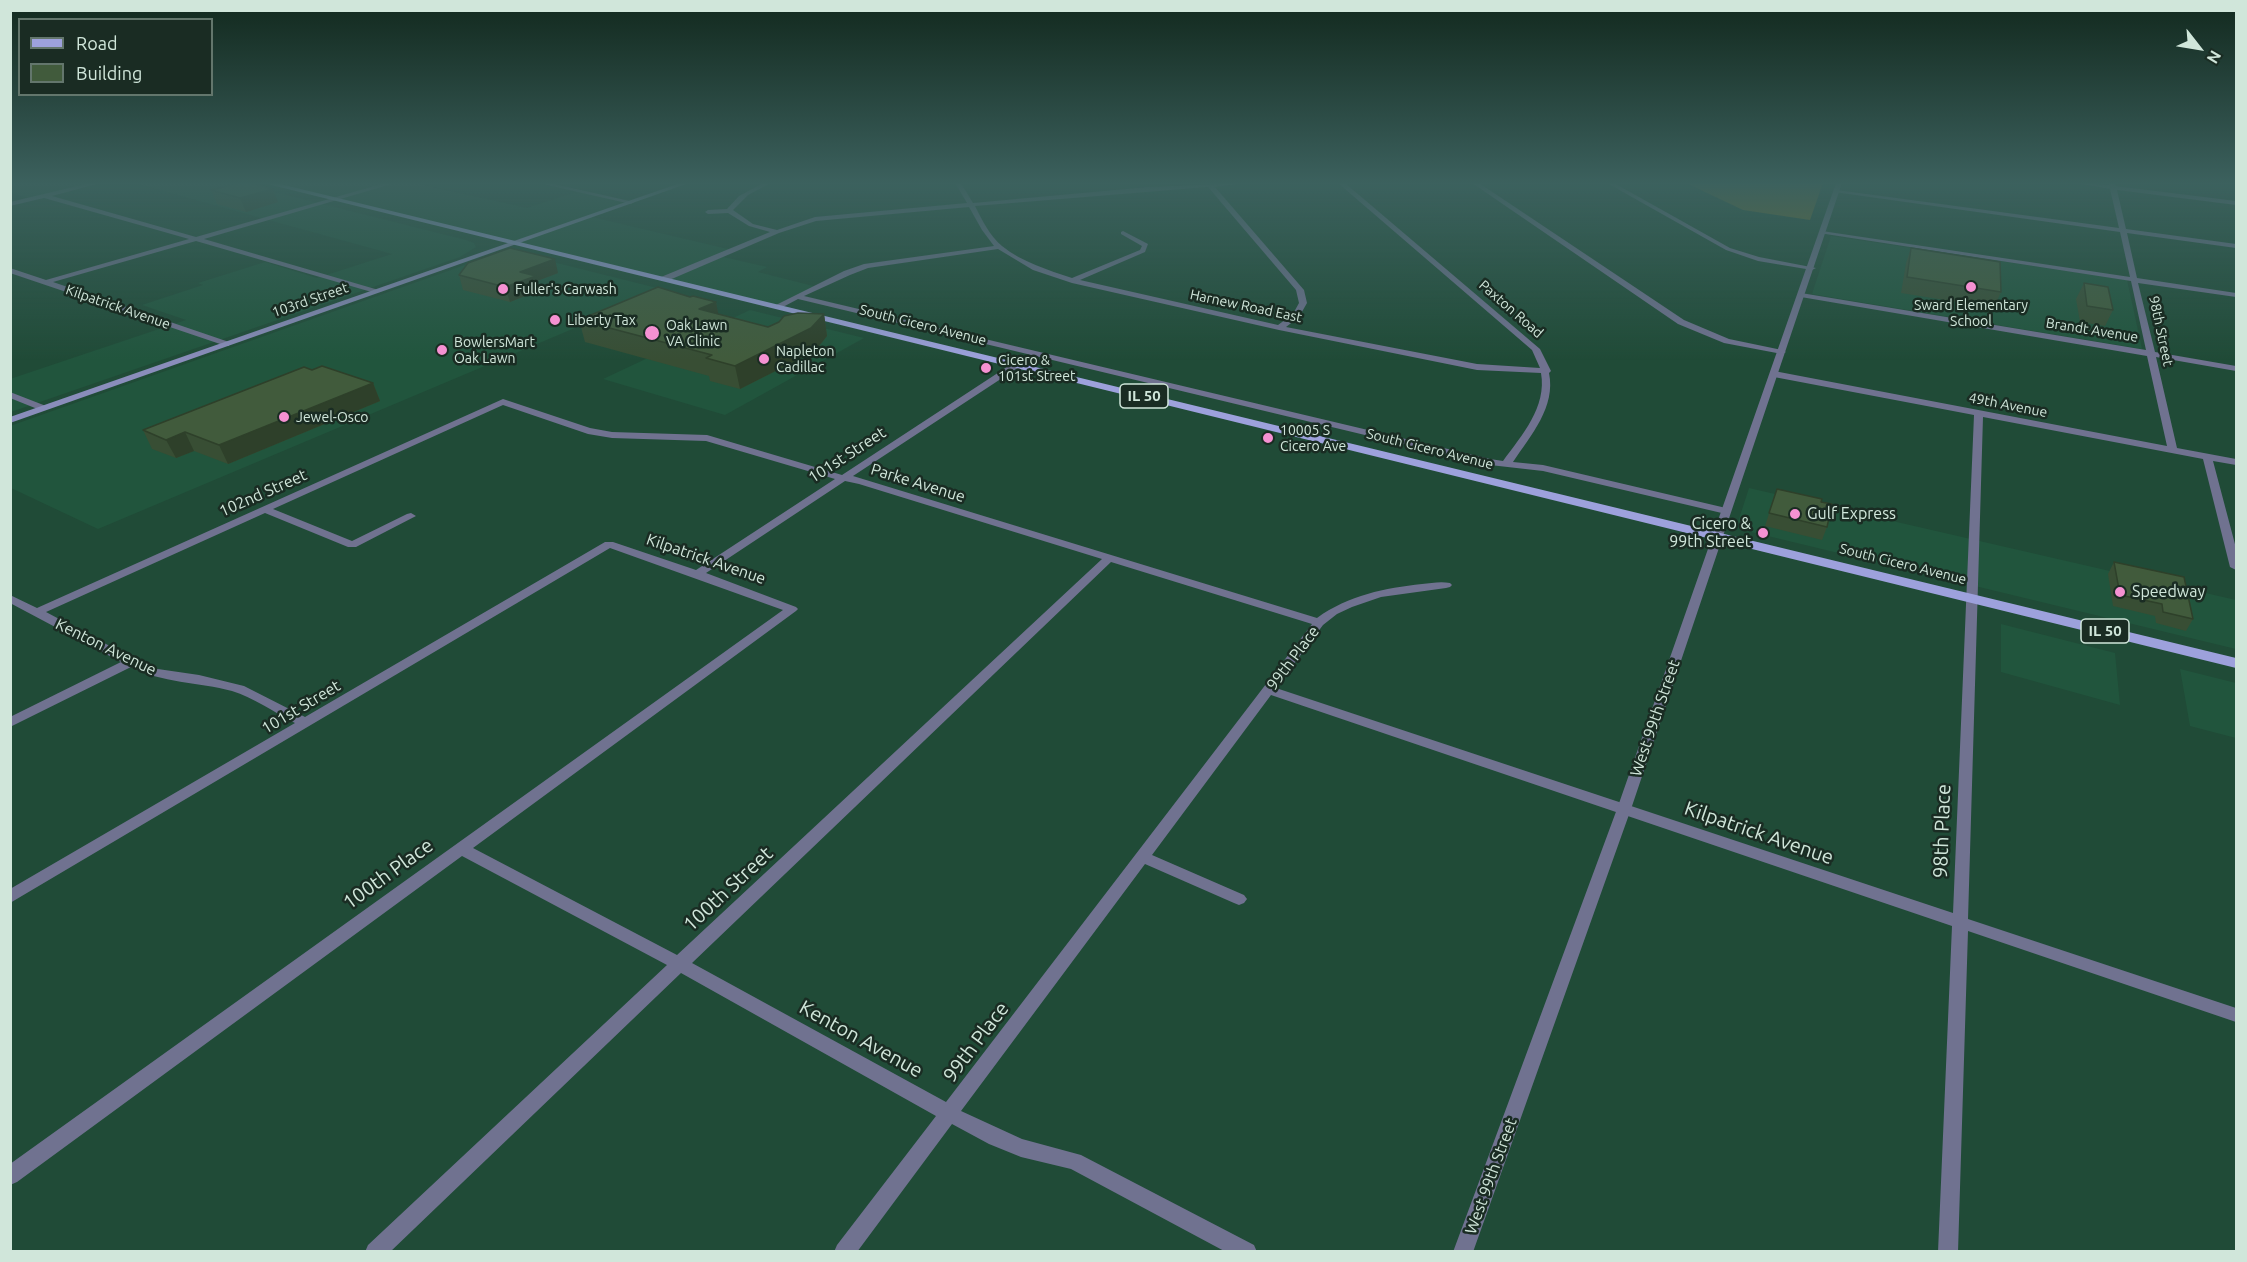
<!DOCTYPE html>
<html>
<head>
<meta charset="utf-8">
<style>
  body { margin:0 }
  #map { position:relative; width:2247px; height:1262px; overflow:hidden; background:#204b37; font-family:Ubuntu,sans-serif }
  canvas { display:block }
  .frame { position:absolute; inset:0; border:12px solid #d0e6da; pointer-events:none }
  .legend { position:absolute; left:18px; top:18px; width:195px; height:78px; box-sizing:border-box; background:#1a2c23; border:2px solid #63766c; margin:0; padding:8px 10px; list-style:none; font-size:18px; color:#d0e6da }
  .legend li { display:flex; align-items:center; gap:12px; height:30px }
  .legend b { width:30px; border:2px solid #63766c }
  .north { position:absolute; left:2169px; top:18px; width:60px; height:60px; -webkit-text-stroke:4px #1a2c23; paint-order:stroke; rotate:121deg; font-size:16px; font-weight:700; line-height:24px; text-align:center; color:#d0e6da }
  .north::after { content:''; display:block; margin:auto; width:21px; height:27px; background:#d0e6da; clip-path:polygon(50% 0,100% 100%,50% 72%,0 100%) }
</style>
</head>
<body>
<div id="map">
<canvas width="2247" height="1262"></canvas>
<div class="frame"></div>
<ul class="legend">
<li><b style="height:8px;background:#9da1dc"></b>Road</li>
<li><b style="height:16px;background:#415b3c"></b>Building</li>
</ul>
<div class="north">N</div>
</div>
<script>
const c = document.querySelector('canvas').getContext('2d');
c.lineJoin = 'round';
function paint(path, color) { c.fillStyle = color; c.fill(path, 'evenodd'); }
function strokePath(path, color, width, dash) { c.strokeStyle = color; c.lineWidth = width; c.lineCap = dash ? 'butt' : 'round'; c.setLineDash(dash || []); c.stroke(path); }
function drawText(font, color, halo, rows, align = 'center') {
  c.font = font + ' Ubuntu,sans-serif'; c.lineWidth = 5; c.setLineDash([]); c.textBaseline = 'middle'; c.strokeStyle = halo; c.fillStyle = color; for (const [text, x, y, turn = 0] of rows) {
    c.save(); c.translate(x, y); c.rotate((+turn || 0) * Math.PI / 180); c.textAlign = isNaN(turn) ? turn : align; if (halo) c.strokeText(text, 0, 0); c.fillText(text, 0, 0); c.restore();
  }
}
const built = new Path2D(`
  M10 183H98L32 199 11 193Z
  M134 183H239L466 240 474 243 476 247 460 257 11 412 10 379 186 320 142 305 203 285 198 283 265 262 317 278 392 254Z
  M267 183H415L527 208 579 191 631 202 592 217 732 250 719 256 767 267 758 272 817 287 778 306Z
  M1831 236 2127 280 2142 349 1812 294Z
  M533 257 665 290 98 529 11 488 10 426 479 260Z
  M750 310 864 338 725 415 603 379Z
  M1749 488 2236 600V649L1743 530 1737 525Z
  M2001 624 2115 653 2120 705 2001 672Z
  M2180 669 2236 683V738L2190 726Z`);
const green = new Path2D(`
  M1686 183H1823L1810 220 1743 210Z`);
const minor = new Path2D(`
  M90 183H101L52 196 196 237 385 183H395L204 239 382 291 375 293 196 241 53 282 229 342V346H226L10 273V268L46 280 189 239 44 198 10 206V202Z
  M538 183H550L634 202 631 204Z
  M763 183H771L748 195 733 210 753 224 777 230 815 217 967 203 955 183H961L973 203 1147 187 1246 183 1215 187 1304 290 1307 303 1299 317 1286 327 1477 364 1540 368 1532 350 1338 183H1345L1540 349 1551 371 1549 373C1556 407 1531 435 1513 462L1543 465 1726 508 1731 511 1726 514 1543 471 1490 465 798 299 781 308 774 306 844 271 864 264 994 246 982 230 969 207 816 221 779 233 667 281H661V277L770 232 749 226 728 213 708 214 705 212 708 210 727 209 739 196ZM1208 187 1296 290 1299 303 1293 314 1278 325 1080 280 1145 252 1148 244 1123 231 1121 232V234L1142 246 1140 250 1072 278C1048 270 1022 262 1002 246 990 236 982 220 975 206ZM998 249 1033 270 1072 283 1279 330 1477 370 1541 373C1547 407 1522 435 1503 461L1490 459 804 296 850 275 868 268Z
  M1472 183H1479L1684 320 1729 339 1782 350 1786 352 1782 354 1724 343 1678 324Z
  M1607 183H1614L1730 248 1759 257 1816 268 1812 270 1758 261 1726 250Z
  M2074 183 2109 185V183H2115L2116 186 2236 201V205L2117 190 2126 229 2236 244V248L2127 233 2137 278 2236 293V297L2138 283 2155 352 2236 366V371L2156 357 2177 448 2236 459V465L2213 461 2236 548V570L2230 567 2203 459 1983 417 1968 919 2236 1008V1022L1968 931 1958 1252H1938L1952 926 1271 695 1152 855 1244 895 1247 899 1244 903 1239 905 1234 903 1145 864 961 1111 1022 1139 1081 1155 1254 1245 1257 1252H1226L1071 1169 1021 1157 989 1144 952 1124 857 1252H834L837 1245 936 1116 681 973 390 1252H365L368 1245 667 965 462 856 17 1182 10 1185V1164L783 610 610 548 10 903V889L295 723C275 713 253 697 232 691 199 682 161 683 131 667L10 727V717L121 662 10 603V595L37 608 503 399 590 428 612 432 707 435 842 475 1013 363H1019V367L853 476 1317 618C1349 595 1385 588 1422 584 1431 583 1441 581 1450 583L1452 585 1450 587 1446 588 1381 597 1352 607 1337 614 1323 625 1276 688 1953 913 1974 415 1774 377 1770 374 1774 371 2167 446 2147 356 1801 297 1797 295 1801 293 2146 350 2131 281 1819 233 1822 231 2130 277 2120 232 1834 192 1837 190 2119 228 2110 189ZM503 405 588 434 612 438 706 441 835 479 696 570 613 542H605L305 717 244 686 199 675 151 668 46 612 265 513 348 547H356L416 516 411 513 407 514 352 541 273 509ZM845 481 859 484 1102 559 677 955 473 848 796 611 798 609 796 607 706 573ZM1111 562 1312 624 946 1102 692 963Z
  M10 392 46 406 48 408 46 410H40L10 398Z`);
const tertiary = new Path2D(`
  M1836 183H1842L1631 809 1473 1252H1453L1617 809Z`);
const secondary = new Path2D(`
  M680 183H689L10 423V417Z`);
const primary = new Path2D(`
  M263 183H276L2236 658V668Z`);
const wall = new Path2D(`
  M211 190 278 202 246 212 217 204Z
  M1911 248 2001 292 1994 308 1901 293 1906 263Z
  M558 273 537 281 540 290 510 302 463 290 459 275Z
  M2084 283 2113 310 2105 326 2080 322 2076 299Z
  M690 297 716 302 718 314 768 327 824 314 827 336 815 351 740 389 710 381 709 376 585 342 579 320Z
  M373 383 380 401 228 464 194 451 176 458 152 449 143 430Z
  M1777 489 1821 502 1827 527 1822 540 1765 526Z
  M2114 562 2193 619 2186 631 2156 623 2155 616 2113 606 2108 574Z`);
const shadedWall = new Path2D(`
  M273 189 278 202 246 212 240 198Z
  M555 259 558 273 537 281 540 290 510 302 505 287 520 272Z
  M716 302 720 323 699 309Z
  M824 314 827 336 815 351 740 389 735 366Z
  M373 383 380 401 228 464 219 445Z
  M185 432 194 451 176 458 166 440Z`);
const building = new Path2D(`
  M240 183H250L273 189 240 198 211 190Z
  M510 248 555 259 520 272 536 276 505 287 459 275 468 263Z
  M1911 248 2000 262 2001 292 1907 277Z
  M2084 283 2108 287 2113 310 2087 306Z
  M658 287 690 297 693 296 716 302 699 309 768 327 779 322 784 316 798 313 824 314 811 328 735 366 706 358 712 355 579 320Z
  M322 366 373 383 219 445 185 432 166 440 143 430 304 367 312 370Z
  M1777 489 1822 499 1821 502 1832 504 1827 527 1769 513Z
  M2114 562 2184 577 2193 619 2163 612 2162 604 2120 595Z`);
const markers = [
  [1971,287,6,"#f591d2"],
  [503,289,6,"#f591d2"],
  [555,320,6,"#f591d2"],
  [652,333,8,"#f591d2"],
  [442,350,6,"#f591d2"],
  [764,359,6,"#f591d2"],
  [986,368,6,"#f591d2"],
  [284,417,6,"#f591d2"],
  [1268,438,6,"#f591d2"],
  [1795,514,6,"#f591d2"],
  [1763,533,6,"#f591d2"],
  [2120,592,6,"#f591d2"]
];
const farPoinames = [
  ["Fuller's Carwash",515,289],
  ["Sward Elementary",1971,305,"center"],
  ["School",1971,321,"center"],
  ["Liberty Tax",567,320],
  ["Oak Lawn",666,325],
  ["VA Clinic",666,341],
  ["BowlersMart",454,342],
  ["Oak Lawn",454,358],
  ["Napleton",776,351],
  ["Cadillac",776,367],
  ["Cicero &",998,360],
  ["101st Street",998,376],
  ["Jewel-Osco",296,417],
  ["10005 S",1280,430],
  ["Cicero Ave",1280,446]
];
const farStreetnames = [
  ["103rd Street",310,300,-19],
  ["Harnew Road East",1246,306,12],
  ["Kilpatrick Avenue",118,307,19],
  ["Paxton Road",1511,309,41],
  ["South Cicero Avenue",923,325,14],
  ["Brandt Avenue",2092,330,9],
  ["98th Street",2161,331,78],
  ["49th Avenue",2008,405,11],
  ["South Cicero Avenue",1430,449,14],
  ["South Cicero Avenue",1903,564,14]
];
const shields = [
  [1144,396,48],
  [2105,631,48]
];
const shieldNames = [
  ["IL 50",1144,396],
  ["IL 50",2105,631]
];
const streetNames = [
  ["101st Street",847,455,-33],
  ["Parke Avenue",918,483,17],
  ["102nd Street",263,493,-24],
  ["Kilpatrick Avenue",706,559,19],
  ["Kenton Avenue",106,647,26],
  ["99th Place",1293,658,-53],
  ["101st Street",301,707,-31],
  ["West 99th Street",1655,718,-71],
  ["West 99th Street",1491,1176,-70]
];
const poiNames = [
  ["Gulf Express",1807,514],
  ["Cicero &",1751,524,"right"],
  ["99th Street",1751,542,"right"],
  ["Speedway",2132,592]
];
const nearStreetnames = [
  ["98th Place",1942,831,-88],
  ["Kilpatrick Avenue",1759,833,19],
  ["100th Place",388,874,-36],
  ["100th Street",728,889,-43],
  ["Kenton Avenue",861,1039,29],
  ["99th Place",976,1042,-53]
];
paint(built, '#21553d');
paint(green, '#776d26');
paint(minor, '#707290');
paint(tertiary, '#707290');
paint(secondary, '#8a8dbb');
paint(primary, '#9da1dc');
paint(wall, '#384e34');
paint(shadedWall, '#2e402a');
paint(building, '#415b3c');
strokePath(building, '#2e402a', 1.5);
const sky = c.createLinearGradient(0, 0, 0, 360);
sky.addColorStop(0, '#12291e');
sky.addColorStop(0.51, '#3c615e');
sky.addColorStop(1, '#3c615e00');
c.fillStyle = sky;
c.fillRect(0, 0, 2247, 360);
for (const [x, y, r, color] of markers) { const dot = new Path2D(); dot.arc(x, y, r, 0, 2 * Math.PI); c.fillStyle = color; c.fill(dot); strokePath(dot, '#1a2c23', 2); }
drawText('14px', '#d0e6da', '#1a2c23', farPoinames, 'left');
drawText('14px', '#d0e6da', '#1a2c23', farStreetnames);
for (const [x, y, w] of shields) { const box = new Path2D(); box.roundRect(x - w / 2, y - 12, w, 24, 4.5); c.fillStyle = '#1a2c23'; c.fill(box); strokePath(box, '#d0e6da', 1.5); }
drawText('bold 15px', '#d0e6da', null, shieldNames);
drawText('16px', '#d0e6da', '#1a2c23', streetNames);
drawText('16px', '#d0e6da', '#1a2c23', poiNames, 'left');
drawText('20px', '#d0e6da', '#1a2c23', nearStreetnames);
</script>
</body>
</html>
